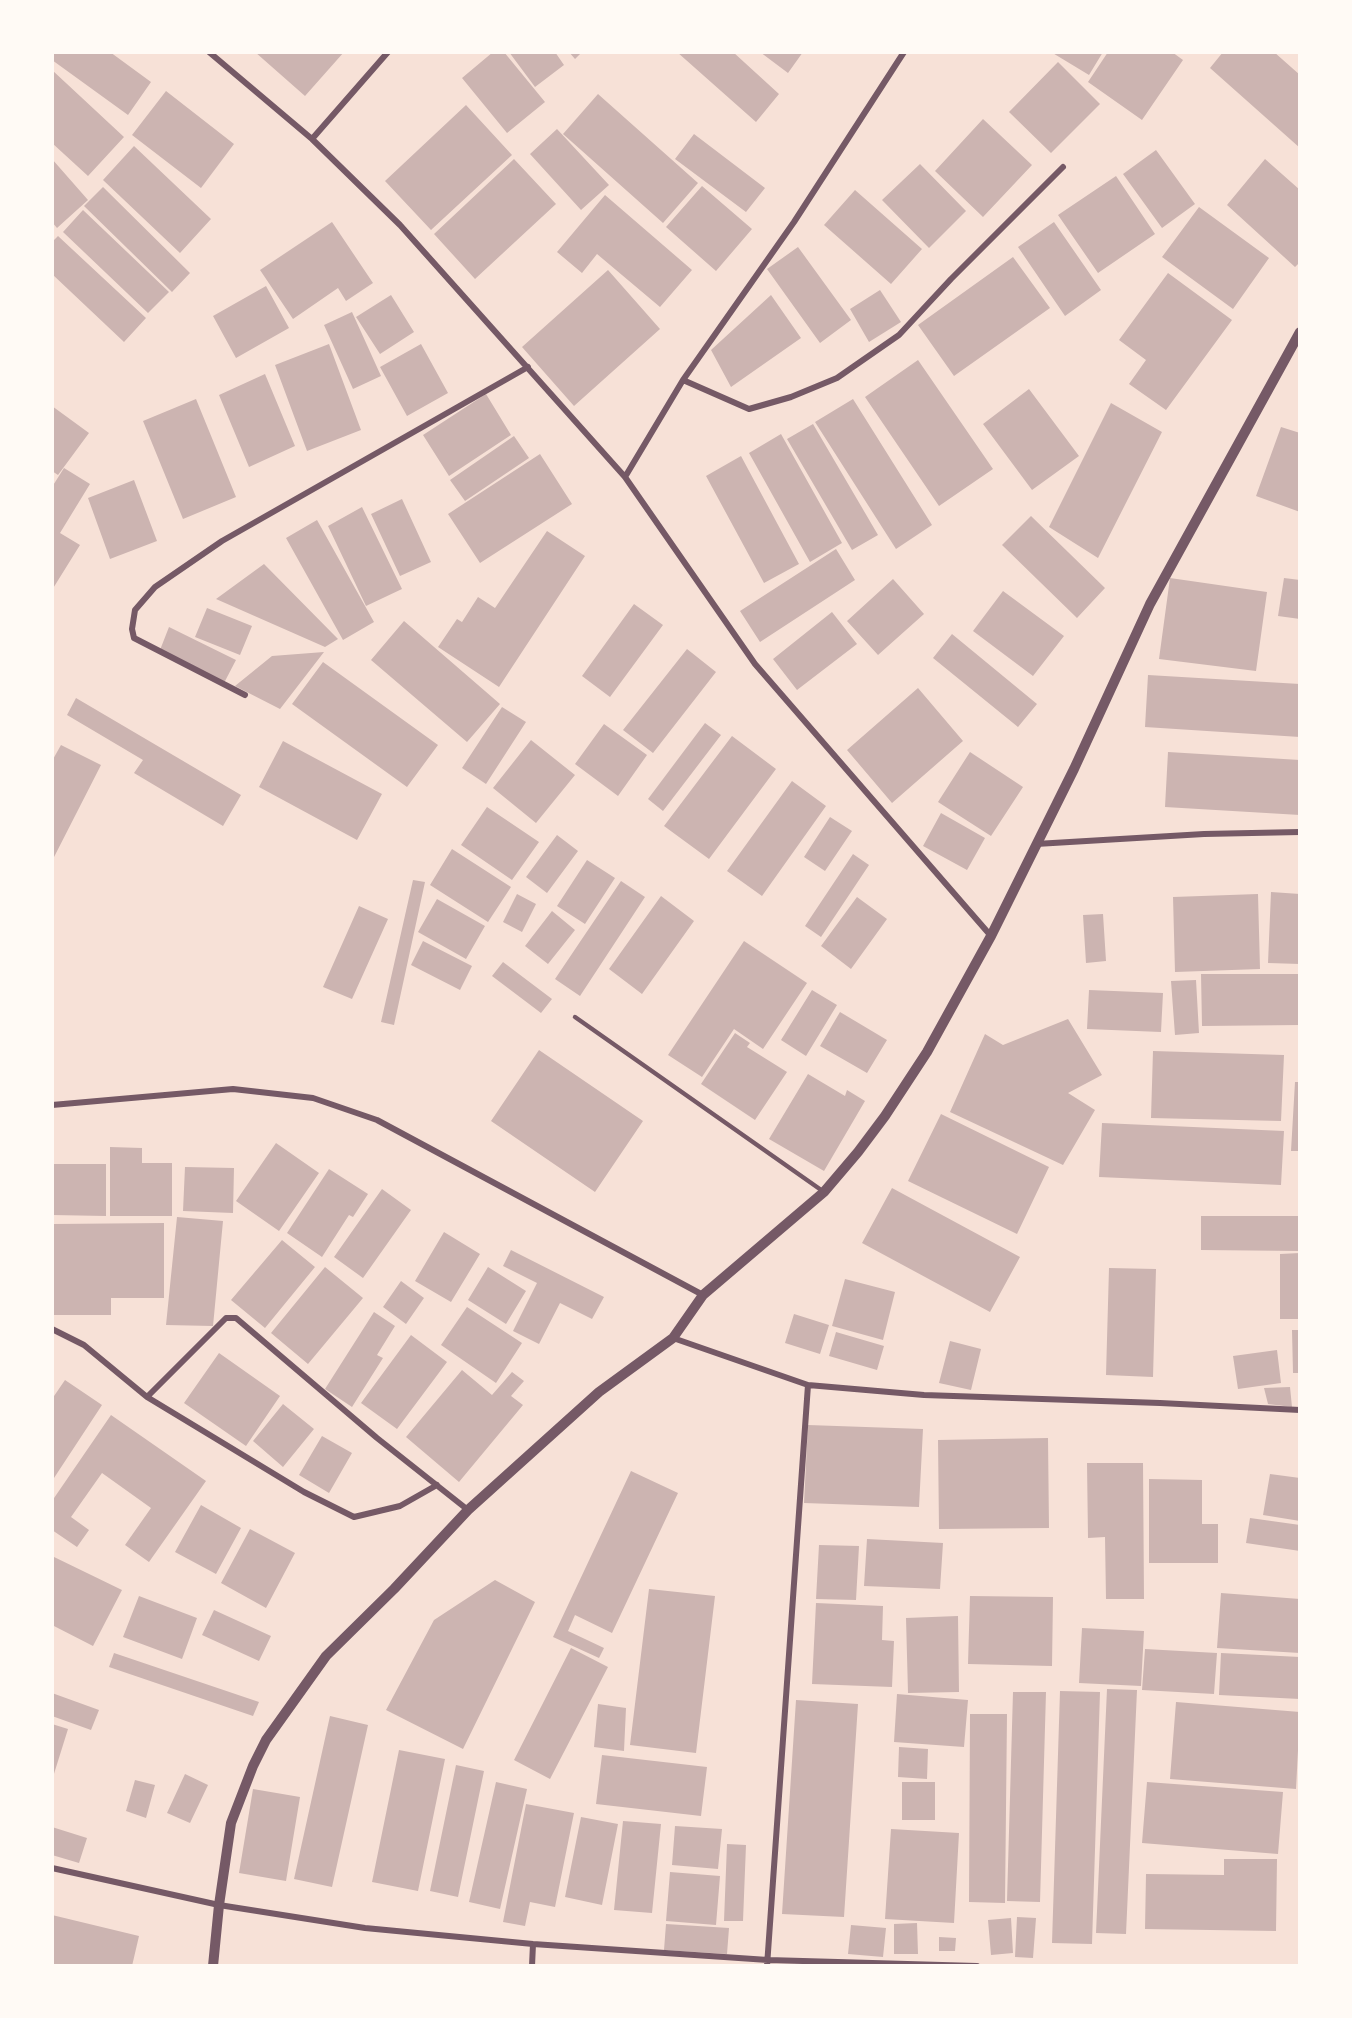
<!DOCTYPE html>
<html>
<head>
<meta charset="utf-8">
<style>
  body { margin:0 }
  #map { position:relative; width:1352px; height:2018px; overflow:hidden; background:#f7e1d7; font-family:Barlow,sans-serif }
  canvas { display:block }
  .frame { position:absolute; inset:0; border:54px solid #fffaf5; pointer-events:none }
</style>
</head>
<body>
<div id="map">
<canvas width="1352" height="2018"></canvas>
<div class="frame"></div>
</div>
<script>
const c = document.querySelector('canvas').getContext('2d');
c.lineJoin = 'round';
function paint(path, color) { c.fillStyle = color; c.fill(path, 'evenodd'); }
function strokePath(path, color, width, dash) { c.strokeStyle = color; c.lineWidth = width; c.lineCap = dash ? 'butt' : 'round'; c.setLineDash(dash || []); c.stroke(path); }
const building = new Path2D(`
  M52 52H110L151 82 128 115 52 60Z
  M255 52H344L305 96Z
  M493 52H504L545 102 507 133 462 78Z
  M509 52H555L564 65 535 87Z
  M569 52H582L575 59Z
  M677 52H733L779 94 756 122Z
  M760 52H803L788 73Z
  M1051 52H1103L1089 75Z
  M1108 52H1172L1183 60 1142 120 1088 82Z
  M1223 52H1274L1300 75V148L1210 68Z
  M1058 62 1100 104 1051 153 1009 112Z
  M52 70 124 137 88 176 52 143Z
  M166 91 234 144 201 188 132 135Z
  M598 94 698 183 663 223 563 134Z
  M466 105 512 155 431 230 385 181Z
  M983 119 1032 165 983 217 935 171Z
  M557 129 609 185 581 210 530 154Z
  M694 134 765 188 746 212 675 159Z
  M134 146 211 219 180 253 103 180Z
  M1156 150 1195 204 1162 228 1123 174Z
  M52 159 88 200 57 228 52 222Z
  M514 159 556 204 475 279 434 234Z
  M1265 159 1300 190V262L1295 267 1227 205Z
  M920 164 966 211 929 248 882 200Z
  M1116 176 1155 234 1098 273 1058 215Z
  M702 186 752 229 716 271 666 227Z
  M103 187 190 273 172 292 84 206Z
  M855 190 922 249 891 284 824 225Z
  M605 195 692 270 660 307 597 254 582 273 557 252Z
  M1199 207 1269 258 1233 309 1162 257Z
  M83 210 169 292 148 313 63 232Z
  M332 222 373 283 346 301 338 288 293 319 260 270Z
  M1054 222 1101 290 1065 316 1018 247Z
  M58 236 146 318 124 342 52 274V242Z
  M798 247 851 320 820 343 767 269Z
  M1013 257 1050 308 954 376 918 325Z
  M608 270 660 329 574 406 522 347Z
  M1168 273 1232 320 1166 410 1129 384 1146 360 1119 340Z
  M266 286 289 328 236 358 213 316Z
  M880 290 901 322 869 342 850 309Z
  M391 295 414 332 380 354 356 317Z
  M771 295 801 338 731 387 711 350Z
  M352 312 381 376 353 389 324 325Z
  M329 344 361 430 307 451 275 365Z
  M421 344 448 393 407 416 380 367Z
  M918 360 993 469 939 506 865 397Z
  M265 374 295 446 249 467 219 395Z
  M1029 389 1079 456 1032 490 983 424Z
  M486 394 511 435 449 476 423 435Z
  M196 399 236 497 183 519 143 421Z
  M853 399 932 525 896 549 815 422Z
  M1111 403 1162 432 1098 558 1049 527Z
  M52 406 89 433 58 475 52 471Z
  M813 424 878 535 852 550 787 439Z
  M1281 427 1300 433V512L1256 496Z
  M781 434 842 543 810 562 749 453Z
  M514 436 529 458 465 501 450 480Z
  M540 454 572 504 480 563 448 514Z
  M741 456 799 564 764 583 706 476Z
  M64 468 90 484 60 533 80 545 52 590V487Z
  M134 480 157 541 110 559 88 498Z
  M402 499 431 562 400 576 371 514Z
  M362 507 402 589 366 606 328 526Z
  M1031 516 1105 588 1077 618 1002 545Z
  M317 520 374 622 343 640 286 538Z
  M547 531 585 556 499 687 438 647 457 619 462 622 478 597 495 608Z
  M836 549 855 580 760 642 740 611Z
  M264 564 338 639 325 647 216 599Z
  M1170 578 1267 592 1256 671 1159 659Z
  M1284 578 1300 580V619L1278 616Z
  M893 579 924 614 878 655 847 621Z
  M1003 591 1064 636 1033 676 973 631Z
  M634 604 663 625 610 697 582 676Z
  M207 608 252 626 240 655 195 637Z
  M832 612 857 644 797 690 773 659Z
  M404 621 500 704 467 742 371 660Z
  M169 627 236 660 224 683 160 650Z
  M952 634 1037 704 1018 727 933 658Z
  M687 649 716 672 653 753 623 730Z
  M324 652 280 709 235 686 272 656Z
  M323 662 438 745 407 787 292 704Z
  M1148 675 1300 684V737L1145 727Z
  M918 688 963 741 892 803 847 750Z
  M76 698 241 795 223 826 134 773 143 760 67 715Z
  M502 707 526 722 486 784 462 768Z
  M705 723 721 735 663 811 648 799Z
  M604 724 647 755 618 796 575 764Z
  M732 736 776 769 709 859 664 826Z
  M531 740 575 775 536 823 493 788Z
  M283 741 382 794 357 840 259 787Z
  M61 745 101 765 52 861V761Z
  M970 752 1023 787 991 836 938 802Z
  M1168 752 1300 760V815L1165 807Z
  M792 781 826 806 762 896 727 871Z
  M487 807 539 842 512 880 461 845Z
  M941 813 985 838 967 870 923 846Z
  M830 817 852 831 825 871 804 857Z
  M557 835 578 851 547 893 526 877Z
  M452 849 511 887 488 922 430 885Z
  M853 854 869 865 821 937 805 926Z
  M587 860 615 878 585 924 557 906Z
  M413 880 425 882 394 1025 381 1022Z
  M621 881 645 897 580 996 555 979Z
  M1271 892 1300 894V964L1268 963Z
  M517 894 536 904 522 932 503 922Z
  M1258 894 1260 969 1175 972 1173 897Z
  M661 896 694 921 642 994 609 969Z
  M857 897 887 919 851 969 821 946Z
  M437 899 485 926 466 959 418 932Z
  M359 906 388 919 352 999 323 987Z
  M552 911 575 930 548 964 525 946Z
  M1103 914 1106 961 1086 963 1083 915Z
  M423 941 472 966 460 990 411 965Z
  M744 941 807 983 763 1049 734 1029 702 1077 668 1055Z
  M503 962 552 999 541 1013 492 976Z
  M1201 974H1300V1025L1202 1026Z
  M1196 980 1199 1033 1175 1035 1171 981Z
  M812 990 837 1005 806 1056 781 1040Z
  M1089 990 1163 993 1161 1032 1087 1029Z
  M840 1012 887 1040 867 1073 820 1046Z
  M1068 1019 1102 1075 1068 1093 1095 1110 1063 1165 950 1112 985 1034 1003 1045Z
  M735 1033 750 1043 747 1047 787 1072 755 1120 701 1084Z
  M539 1050 643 1121 595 1192 491 1121Z
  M1153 1051 1284 1055 1281 1121 1151 1118Z
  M808 1074 845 1096 847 1090 865 1101 824 1171 769 1139Z
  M1295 1082H1300V1151H1291Z
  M941 1114 1049 1167 1017 1234 908 1181Z
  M1102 1123 1284 1131 1281 1185 1099 1177Z
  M276 1143 319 1173 279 1231 236 1201Z
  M110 1147 142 1148V1163H172V1216H110Z
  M52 1164H106V1216L52 1215Z
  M185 1167 234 1168 233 1213 183 1211Z
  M329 1169 368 1194 353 1217 349 1215 322 1257 287 1233Z
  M892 1188 1020 1257 990 1312 862 1243Z
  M382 1189 411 1210 363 1278 334 1257Z
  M1201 1216H1300V1251L1201 1250Z
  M177 1217 223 1221 213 1326 166 1325Z
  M164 1223V1298H111V1315H54V1224Z
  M444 1232 480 1254 451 1302 415 1281Z
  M282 1240 315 1267 265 1328 231 1300Z
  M511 1250 604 1297 592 1319 560 1303 539 1344 513 1331 537 1283 503 1266Z
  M1300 1253V1319H1280V1254Z
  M325 1267 363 1298 308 1364 271 1333Z
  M488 1267 526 1291 506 1324 468 1300Z
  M1109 1268 1156 1269 1153 1377 1106 1375Z
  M845 1279 895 1292 883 1340 832 1326Z
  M401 1281 424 1298 406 1324 383 1307Z
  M467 1307 522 1343 496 1383 441 1345Z
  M374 1312 395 1326 377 1355 383 1358 352 1407 325 1389Z
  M794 1314 829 1325 820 1354 785 1343Z
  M1292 1330H1300V1373H1293Z
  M836 1332 884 1346 877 1370 829 1356Z
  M411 1335 447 1362 397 1429 361 1403Z
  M950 1341 981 1349 971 1390 939 1383Z
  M1277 1350 1281 1383 1238 1389 1233 1356Z
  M219 1353 280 1396 246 1446 184 1403Z
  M462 1370 492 1395 512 1372 524 1381 511 1396 523 1405 459 1482 406 1437Z
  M65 1380 102 1405 54 1478 52 1399Z
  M1290 1387 1292 1407 1268 1404 1264 1388Z
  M283 1404 314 1429 283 1467 253 1441Z
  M111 1415 206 1481 149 1562 125 1545 151 1508 102 1473 71 1517 89 1530 77 1547 52 1530V1501Z
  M808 1425 923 1429 919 1507 804 1503Z
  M322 1436 352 1453 329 1493 299 1475Z
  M1048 1438 1049 1528 939 1529 938 1440Z
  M1087 1463H1143L1144 1599H1106L1105 1537 1088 1538Z
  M631 1471 678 1493 612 1633 575 1615 568 1631 604 1648 599 1658 553 1637Z
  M1270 1474 1300 1478V1521L1263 1515Z
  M1149 1479 1202 1480V1524H1218V1563H1149Z
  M201 1505 241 1528 216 1574 175 1552Z
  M1250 1518 1300 1525V1551L1246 1543Z
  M250 1529 295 1553 266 1608 221 1583Z
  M867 1539 943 1543 940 1589 864 1586Z
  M819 1545 859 1546 856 1600 816 1599Z
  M52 1556 122 1590 93 1646 52 1625Z
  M495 1580 535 1602 463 1749 386 1710 434 1620Z
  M649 1589 715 1596 696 1753 630 1745Z
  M1221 1593 1300 1599V1653L1217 1648Z
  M139 1596 197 1618 182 1659 123 1637Z
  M970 1596 1053 1597 1052 1666 968 1664Z
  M816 1603 883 1606 882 1640 894 1641 892 1687 812 1684Z
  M214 1610 271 1636 259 1661 202 1635Z
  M958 1616 959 1692 908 1693 906 1618Z
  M1082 1628 1144 1631 1141 1686 1079 1683Z
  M571 1648 608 1667 550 1779 514 1760Z
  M1145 1649 1217 1653 1214 1694 1142 1690Z
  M114 1653 259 1702 253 1716 109 1667Z
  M1221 1653 1300 1657V1699L1219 1695Z
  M1107 1689 1137 1690 1126 1934 1096 1933Z
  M1060 1691 1100 1692 1092 1944 1052 1943Z
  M1013 1692H1046L1040 1902 1007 1901Z
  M52 1693 99 1710 91 1730 52 1716Z
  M897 1694 968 1700 964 1747 894 1742Z
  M796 1700 858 1704 844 1917 782 1914Z
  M1176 1702 1300 1712 1296 1789 1170 1779Z
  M598 1704 626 1708 624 1751 594 1747Z
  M970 1714H1007L1005 1903 969 1902Z
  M330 1716 368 1725 332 1887 294 1879Z
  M52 1724 68 1729 53 1777H52Z
  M899 1747 928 1749 927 1779 898 1777Z
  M399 1750 445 1759 418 1891 372 1882Z
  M602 1755 707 1767 701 1816 596 1804Z
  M456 1765 484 1771 458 1897 430 1891Z
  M185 1774 208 1785 190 1823 167 1813Z
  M135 1780 155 1785 146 1818 126 1811Z
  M496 1782 527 1789 500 1909 469 1902Z
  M902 1782H935V1820H902Z
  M1147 1782 1283 1792 1278 1854 1142 1843Z
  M253 1789 300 1797 286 1881 239 1873Z
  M526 1804 574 1813 555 1907 530 1902 525 1926 503 1922Z
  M581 1817 618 1824 602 1905 565 1897Z
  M623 1821 661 1824 652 1913 614 1910Z
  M675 1826 722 1829 718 1869 672 1865Z
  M52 1827 87 1838 79 1863 52 1855Z
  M891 1829 959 1833 954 1923 885 1919Z
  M727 1844 746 1845 743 1921H724Z
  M1224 1859H1277L1276 1931 1145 1929 1146 1874 1224 1875Z
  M670 1872 720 1876 716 1925 666 1921Z
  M52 1915 139 1936 132 1966H52Z
  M1017 1917 1036 1918 1033 1958 1015 1957Z
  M1011 1918 1013 1953 991 1955 988 1920Z
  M917 1923 918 1954H894V1924Z
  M666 1924 729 1928 727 1954 664 1950Z
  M851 1925 886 1928 883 1957 848 1954Z
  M939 1937 956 1938 955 1951H939Z`);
const service = new Path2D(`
  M575 1017 824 1192`);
const minor = new Path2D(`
  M209 52 312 139 400 225 625 477 755 664 991 936
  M312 139 388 52
  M683 380 749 409 791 397 837 378 899 335 951 279 1063 167
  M625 477 683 380 794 222 904 52
  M245 695 134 638 132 629 135 610 155 587 222 541 528 367
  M1036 844 1204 834 1300 832
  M52 1105 233 1089 313 1098 377 1120 703 1295
  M52 1329 84 1345 147 1397 304 1492 354 1517 400 1506 437 1485
  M673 1338 808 1385 924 1395 1160 1403 1300 1410
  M147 1397 226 1318H236L377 1438 468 1510
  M52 1868 219 1905 365 1928 533 1944 768 1960 977 1966
  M532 1966 533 1944
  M767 1966 808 1385`);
const tertiary = new Path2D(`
  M213 1966 219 1905 231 1823 253 1766 266 1740 326 1656 394 1589 468 1510 599 1392 673 1338 703 1295 824 1192 858 1152 885 1116 927 1052 991 936 1074 769 1150 604 1300 332`);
paint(building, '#ccb4b1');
strokePath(service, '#755966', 4.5);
strokePath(minor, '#755966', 6);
strokePath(tertiary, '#755966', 10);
</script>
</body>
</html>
